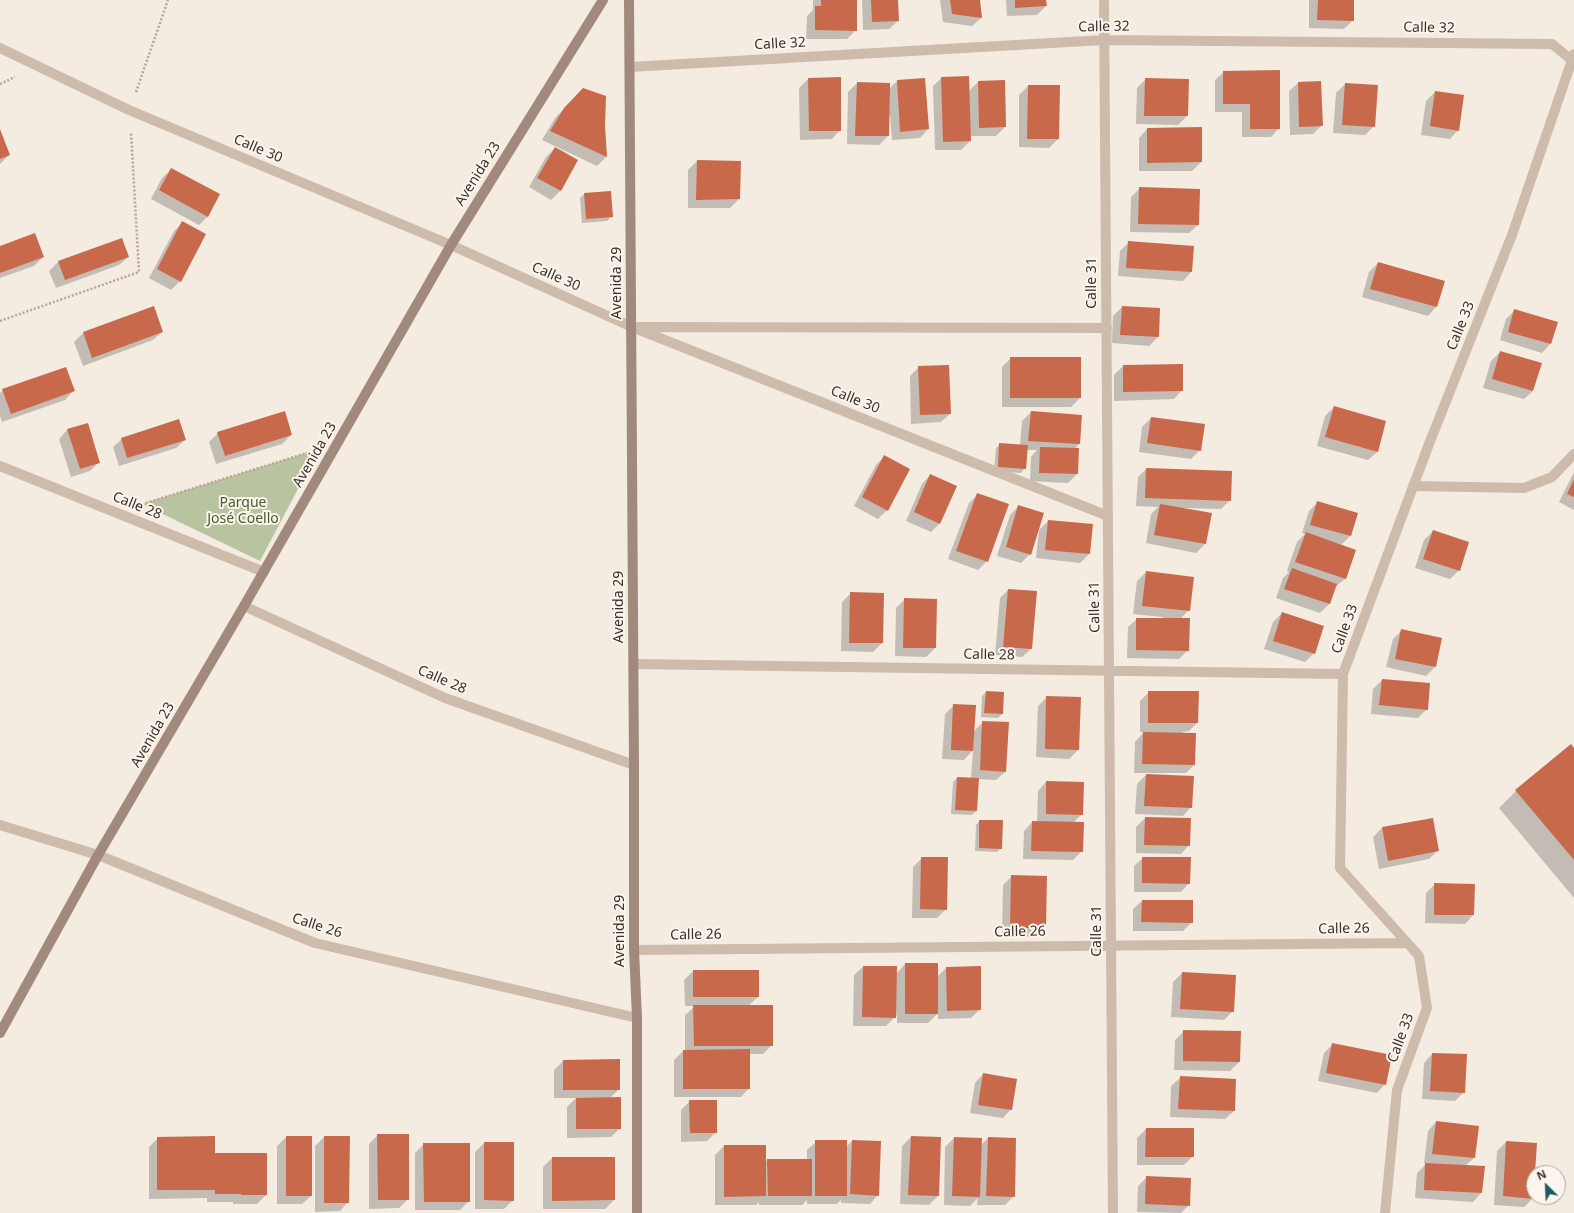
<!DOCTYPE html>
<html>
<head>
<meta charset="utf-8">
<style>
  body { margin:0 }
  #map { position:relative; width:1574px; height:1213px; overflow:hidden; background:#f4ebe1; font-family:"Noto Sans",sans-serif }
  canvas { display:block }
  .north { position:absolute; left:1526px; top:1165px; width:40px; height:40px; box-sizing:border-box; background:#fbf5ee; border:1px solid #aea6a0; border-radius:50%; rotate:336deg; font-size:11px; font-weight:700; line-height:16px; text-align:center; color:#3b302b }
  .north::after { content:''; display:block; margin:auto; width:14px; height:18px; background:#1f5a5e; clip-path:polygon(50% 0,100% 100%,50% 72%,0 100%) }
</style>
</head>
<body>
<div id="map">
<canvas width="1574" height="1213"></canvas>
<div class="north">N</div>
</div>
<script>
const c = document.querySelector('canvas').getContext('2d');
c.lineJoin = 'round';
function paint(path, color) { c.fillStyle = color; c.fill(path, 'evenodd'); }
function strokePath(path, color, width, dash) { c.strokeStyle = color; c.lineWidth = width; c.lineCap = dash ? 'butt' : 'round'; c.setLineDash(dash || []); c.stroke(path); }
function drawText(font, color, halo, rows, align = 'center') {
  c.font = font + ' "Noto Sans",sans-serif'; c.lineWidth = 4; c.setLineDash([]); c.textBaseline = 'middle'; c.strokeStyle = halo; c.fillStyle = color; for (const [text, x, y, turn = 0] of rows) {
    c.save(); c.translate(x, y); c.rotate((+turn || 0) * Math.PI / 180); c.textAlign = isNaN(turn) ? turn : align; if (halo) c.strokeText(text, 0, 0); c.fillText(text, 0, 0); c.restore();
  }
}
const green = new Path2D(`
  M319 449 260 561 142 504Z`);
const shadow = new Path2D(`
  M813 0H856V30L847 39H806L807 16 813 10Z
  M862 0H897L898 21 889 29 863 30Z
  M940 0H979L981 18 972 26 943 22Z
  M1006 0H1045L1046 6 1037 15 1007 16Z
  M1309 0H1353V20L1344 29 1309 28Z
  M1224 72 1279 128 1271 137H1242V112H1215V80Z
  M840 78V130L832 139 800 140 799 88 808 79Z
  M942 78 968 92 978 82 1005 127 996 136H969L970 141 961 150H935L933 86Z
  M924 79 928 129 920 138 892 140 890 116H889L888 136 879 145 847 144 848 92 857 83 889 89 897 81Z
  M1146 79 1187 116 1178 125 1136 124 1137 88Z
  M1320 82 1322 125 1313 134 1290 135 1289 91 1298 83Z
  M1345 84 1377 86 1374 126 1365 135 1333 133 1336 93Z
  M1028 86 1058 139 1049 148 1019 147V95Z
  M583 89 604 126 606 157 597 166 542 140 555 118Z
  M1435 92 1458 130 1450 139 1421 135 1426 101Z
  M1147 129 1201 162 1192 171H1139V138Z
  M0 132 9 155 0 164Z
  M555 148 577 160 560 191 551 200 529 187 546 157Z
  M697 161 739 199 730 208H688V170Z
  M171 170 208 216 199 225 151 199 162 178Z
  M1140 188 1198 225 1189 233 1130 232 1131 197Z
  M610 192 611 217 607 221 582 223 580 198 584 194Z
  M183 222 180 281 171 290 149 278 174 231Z
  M122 239 128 257 119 265 56 288 49 271 58 262Z
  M1129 242 1191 272 1183 281 1118 276 1120 251Z
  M0 247 43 257 34 266 0 278Z
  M1378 263 1444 282 1436 307 1428 316 1362 297 1369 272Z
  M1122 307 1158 337 1149 346 1112 343 1113 316Z
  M153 308 162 332 153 340 83 366 74 342 83 333Z
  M1515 310 1550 344 1542 353 1500 340 1506 319Z
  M1500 352 1533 391 1524 399 1483 388 1491 361Z
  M1011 358 1080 398 1071 407H1002V367Z
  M1123 366 1182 390 1174 399 1114 401V375Z
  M919 367 950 414 941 422 911 424 910 376Z
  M3 390 73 391 65 400 2 422 0 416V393Z
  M1334 407 1377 452 1368 460 1317 446 1325 416Z
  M1031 412 1079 444 1074 449 1077 474 1068 483 1030 481 1031 457 1037 450H1027L1025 468 1021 473 994 471 996 448 1000 444 1020 446 1022 421Z
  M1151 418 1200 450 1191 459 1139 452 1142 427Z
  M67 430 99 462 90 471 71 477 59 439Z
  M218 433 291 435 282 444 216 464 209 442Z
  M122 439 185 440 176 448 119 466 113 447Z
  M884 457 887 510 878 519 854 506 876 465Z
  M1146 469 1230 500 1221 509 1183 508V509L1211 514 1205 544 1196 553 1146 543 1151 514 1158 507 1136 506 1138 477Z
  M1574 472V510L1559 502Z
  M930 475 940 523 931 532 906 521 922 484Z
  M978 494 987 561 978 570 948 559 969 503Z
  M1318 502 1357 514 1350 536 1341 545 1355 550 1345 579 1335 587 1329 604 1320 613 1276 598 1283 578 1289 572 1287 571 1297 542 1305 534 1302 533 1309 511Z
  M1019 506 1030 554 1021 563 997 556 1010 515Z
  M1048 521 1089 554 1080 563 1036 558 1039 530Z
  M1433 531 1459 570 1450 579 1415 568 1424 540Z
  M1146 572 1189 610 1180 619 1188 650 1179 659 1127 658 1128 627 1137 619H1163V617L1133 614 1137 581Z
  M1008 590 1031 649 1022 657 995 655 1000 598Z
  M851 593 882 643 873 652 841 651 842 602Z
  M905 599 935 648 926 657 895 656 896 608Z
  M1282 613 1314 653 1305 662 1264 649 1273 622Z
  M1402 630 1441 638 1435 667 1426 676 1386 667 1393 639Z
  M1382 680 1427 709 1418 718 1371 714 1373 689Z
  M986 692 1002 714 998 718 981 717 982 696Z
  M1149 692 1197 723 1189 731 1182 732 1194 765 1186 773H1134L1135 742 1144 732H1140V701Z
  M1047 697 1078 750 1069 759 1036 757 1038 706Z
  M954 705 974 731 983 722 1005 772 996 780 978 779 976 811 972 815 951 814 953 782 957 778H971L973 750 964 760 942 759 945 714Z
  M1574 749V898L1499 808 1516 791Z
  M1146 775 1191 807 1183 816 1135 814 1137 784Z
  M1046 782 1082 814 1073 823 1082 851 1073 860 1023 859 1024 831 1032 822H1037L1038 791Z
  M1145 818 1189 845 1181 854 1136 853V827Z
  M1432 819 1438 850 1429 859 1379 869 1373 837 1382 828Z
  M980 821 1001 848 997 852 975 851 976 825Z
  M922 858 946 909 937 918H912L913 867Z
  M1143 858 1189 883 1181 892H1134V866Z
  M1012 876 1045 928 1036 937 1002 936 1003 885Z
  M1435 884 1473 915 1465 924 1425 923 1426 893Z
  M1142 901 1192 922 1183 931H1133V909Z
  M905 964 937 977 946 968 980 1009 971 1018 938 1019V1013L928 1023H897V1015L886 1026H853L854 975 863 967 896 974Z
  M693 971 758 997 748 1006 772 1045 763 1054H749V1088L741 1097H674V1060L683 1051H685V1015L695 1006H685L684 980Z
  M1182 973 1233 1011 1224 1020 1171 1017 1173 982Z
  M1184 1031 1240 1032 1239 1062 1230 1071 1174 1070 1175 1040Z
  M1333 1044 1385 1084 1377 1093 1318 1081 1324 1053Z
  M1432 1054 1464 1092 1455 1101 1422 1099 1424 1063Z
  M619 1060V1089L610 1098 620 1128 611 1137 567 1138V1107L576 1098H554V1070L563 1061Z
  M983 1074 1011 1109 1003 1118 970 1113 975 1083Z
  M1180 1078 1234 1111 1225 1119 1170 1117 1171 1086Z
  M690 1101 716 1132 707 1141 681 1142V1110Z
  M1436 1122 1474 1158 1465 1166 1483 1167 1481 1193 1473 1202 1415 1198 1417 1173 1427 1163H1424L1428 1131Z
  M1146 1129H1193V1156L1184 1165H1137V1138Z
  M378 1135 408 1199 399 1208 369 1209V1144Z
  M286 1137 311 1196 302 1204H277V1146Z
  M324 1137 348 1202 340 1211 315 1212V1146Z
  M911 1137 940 1138 938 1196 929 1205 900 1204 902 1146Z
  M158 1138 214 1154 266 1195 257 1204H233V1202H207V1198L149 1199V1147Z
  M954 1138 981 1145 988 1138 1014 1196 1005 1205H977L978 1198 970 1206 944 1205 945 1147Z
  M852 1141 878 1195 870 1204 841 1203V1200L837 1204H807V1200L802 1205H759V1202L756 1205H715V1155L724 1146 765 1162 768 1160H807V1150L816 1142 846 1147Z
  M1506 1142 1534 1173 1533 1198 1524 1207 1494 1205 1497 1151Z
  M484 1143 513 1200 504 1209H475V1152Z
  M424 1144 469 1201 460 1210H415V1153Z
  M552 1158 614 1200 605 1209H543V1167Z
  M1147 1177 1189 1205 1181 1213 1137 1212 1138 1186Z`);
const building = new Path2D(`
  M821 0H857V31L815 30V6H821Z
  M871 0H898L899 21 872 22Z
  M950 0H980L982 18 952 14Z
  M1015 0H1046L1047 6 1015 8Z
  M1318 0H1354V21L1317 20Z
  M1280 70V129H1250V104H1223V71Z
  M969 76 971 141 943 142 941 77Z
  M841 77V131H809L808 78Z
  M925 78 929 129 900 132 897 80Z
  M1145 78 1189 79 1188 116H1144Z
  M1005 80 1006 127 979 128 978 81Z
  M1321 81 1323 126 1299 127 1298 82Z
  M857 82 890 83 889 136H855Z
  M1345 83 1378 85 1375 127 1342 125Z
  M1028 85H1060L1059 139H1027Z
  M583 88 606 96 605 126 607 157 550 131 564 108Z
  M1435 91 1464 95 1459 131 1430 126Z
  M1202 127V162L1147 163V128Z
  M0 129 10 155 0 159Z
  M555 147 578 160 561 191 537 178Z
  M697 160 741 161 740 199 696 200Z
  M171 168 220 194 208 217 159 190Z
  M1139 187 1200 189 1199 225 1138 224Z
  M611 191 613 217 586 219 584 193Z
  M182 221 206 234 181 282 157 269Z
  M35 233 44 257 0 273V246Z
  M122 238 129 257 65 280 58 261Z
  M1128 241 1194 246 1192 272 1126 268Z
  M1378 262 1445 281 1437 307 1370 289Z
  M154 306 163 332 92 358 83 332Z
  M1122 306 1160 308 1159 337 1120 335Z
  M1514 309 1558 322 1551 344 1508 332Z
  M1500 351 1542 363 1533 391 1492 379Z
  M1010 357H1081V398H1010Z
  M1183 364V391L1123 392V365Z
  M949 365 951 414 920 415 918 366Z
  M66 367 75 391 11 414 2 389Z
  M1334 406 1386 421 1378 452 1325 437Z
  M285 411 292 435 225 456 217 432Z
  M1031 411 1082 415 1080 444 1028 441Z
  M1151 417 1205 424 1201 451 1147 443Z
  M179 419 186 440 127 458 121 438Z
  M88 423 100 463 80 469 67 429Z
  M999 443 1028 445 1026 469 998 467Z
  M1040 447 1079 448 1078 474 1039 473Z
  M884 455 910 469 888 511 862 497Z
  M1146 468 1232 471 1231 501 1145 498Z
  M930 474 957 486 940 524 914 512Z
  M1574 479V497L1567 494Z
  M977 493 1009 504 988 562 956 551Z
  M1317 501 1358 513 1351 536 1310 525Z
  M1160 504 1212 513 1206 544 1154 535Z
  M1018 505 1044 513 1031 555 1006 547Z
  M1048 520 1093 524 1090 554 1045 550Z
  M1433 530 1469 542 1460 571 1423 559Z
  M1306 532 1356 550 1346 579 1295 562Z
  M1292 568 1337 584 1330 604 1284 589Z
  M1146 571 1194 577 1190 611 1142 606Z
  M1008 589 1037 591 1032 649 1003 647Z
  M850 592 884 593 883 643H849Z
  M904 598 937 599 936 648H903Z
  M1282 612 1324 626 1315 654 1273 641Z
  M1136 618H1190L1189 651 1136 650Z
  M1401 629 1442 638 1436 667 1395 659Z
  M1382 679 1430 683 1428 710 1379 705Z
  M986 691 1004 692 1003 714 984 713Z
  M1148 691H1199L1198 723H1148Z
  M1046 696 1081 697 1079 750 1045 749Z
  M953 704 976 705 973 751 951 750Z
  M982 721 1009 722 1006 772 980 770Z
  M1143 732 1196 733 1195 765 1142 764Z
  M1571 744 1574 748V860L1515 790Z
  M1146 774 1194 776 1192 808 1144 806Z
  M957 777 979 778 977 811 955 810Z
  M1046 781 1084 782 1083 815 1046 814Z
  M1145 817 1191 818 1190 846 1144 845Z
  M1433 818 1439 851 1388 861 1382 827Z
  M979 820H1003L1002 849 979 848Z
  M1032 821 1084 822 1083 852 1031 851Z
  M921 857H948L947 910 920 909Z
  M1142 857H1191L1190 884 1142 883Z
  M1011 875 1047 876 1046 928H1010Z
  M1434 883 1475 884 1474 915H1434Z
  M1142 900H1193V923L1141 922Z
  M905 963H938V1014H905Z
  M863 966H897L896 1018 862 1017Z
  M981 966V1010L947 1011 946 967Z
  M693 970H759V997H693Z
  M1182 972 1236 975 1234 1012 1180 1009Z
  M693 1005H773V1046H694Z
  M1183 1030 1241 1031 1240 1062 1183 1061Z
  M1332 1043 1392 1055 1386 1085 1326 1073Z
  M750 1049V1089H683V1050Z
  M1432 1053 1467 1054 1465 1093 1430 1091Z
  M620 1059V1090H563V1060Z
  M983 1073 1017 1079 1012 1110 978 1105Z
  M1180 1076 1236 1079 1235 1111 1178 1109Z
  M621 1097V1129H576V1098Z
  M689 1100H717V1133H690Z
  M1436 1121 1479 1126 1475 1158 1432 1154Z
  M1146 1128H1194V1157H1145Z
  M377 1134H409V1200H378Z
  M215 1136V1153H267V1195H241V1194H215V1190H157V1137Z
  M286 1136H312V1196H286Z
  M324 1136H350L349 1203H324Z
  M911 1136 941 1137 939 1196 908 1195Z
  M954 1137 982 1138 980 1197 952 1196Z
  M988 1137 1016 1138 1015 1197 986 1196Z
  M815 1140H847V1196H815Z
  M852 1140 881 1141 879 1196 850 1194Z
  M1506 1141 1537 1143 1535 1173H1534V1199L1503 1196Z
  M484 1142H514V1201L484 1200Z
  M423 1143H470V1202H424Z
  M724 1145H766V1196L724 1197Z
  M552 1157H615V1200L552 1201Z
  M767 1159H812V1196H768Z
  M1425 1163 1485 1166 1482 1193 1424 1190Z
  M1146 1176 1191 1178 1190 1206 1145 1204Z`);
const path = new Path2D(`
  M0 84 15 77
  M136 92 168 0
  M0 321 139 272 131 132
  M146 503 310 452`);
const street = new Path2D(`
  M1104 0 1113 1213
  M0 48 129 110 451 245 632 327 1108 516
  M630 67 1104 40 1552 44 1574 62
  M639 327 1107 328
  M0 466 264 572
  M1413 486 1524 488 1552 477 1574 454
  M244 606 445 698 634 765
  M634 664 1343 674
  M0 825 98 855 315 943 637 1018
  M634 950 1407 943
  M1385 1213 1397 1090 1427 1008 1419 956 1340 868 1343 674 1429 444 1512 235 1574 54`);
const secondary = new Path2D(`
  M629 0 634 765V950L637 1018V1213
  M0 1033 98 855 244 606 451 245 603 0`);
const streetNames = [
  ["Calle 32",1104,27,-1],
  ["Calle 32",1429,28,1],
  ["Calle 32",780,44,-3],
  ["Calle 30",258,149,23],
  ["Avenida 23",478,174,-58],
  ["Calle 30",556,277,24],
  ["Avenida 29",617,283,-90],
  ["Calle 31",1092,283,-90],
  ["Calle 33",1461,326,-68],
  ["Calle 30",855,400,22],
  ["Avenida 23",315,455,-60],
  ["Calle 28",137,506,22],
  ["Avenida 29",619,607,-90],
  ["Calle 31",1095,607,-91],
  ["Calle 33",1345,629,-70],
  ["Calle 28",989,655,1],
  ["Calle 28",442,680,23],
  ["Avenida 23",153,735,-60],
  ["Calle 26",317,926,18],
  ["Calle 26",1344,929,-1],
  ["Avenida 29",620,931,-90],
  ["Calle 31",1097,931,-90],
  ["Calle 26",1020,932,-1],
  ["Calle 26",696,935,-1],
  ["Calle 33",1401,1038,-70]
];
const parkNames = [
  ["Parque",243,503],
  ["José Coello",243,519]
];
paint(green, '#b8c4a0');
paint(shadow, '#0003');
paint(building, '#c8694b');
strokePath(path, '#b9a596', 2.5, [2, 2]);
strokePath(street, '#cdbbac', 10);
strokePath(secondary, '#a18a7d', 10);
drawText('14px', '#3b302b', '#fbf5ee', streetNames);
drawText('14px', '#4a5a2e', '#fbf5ee', parkNames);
</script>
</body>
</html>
